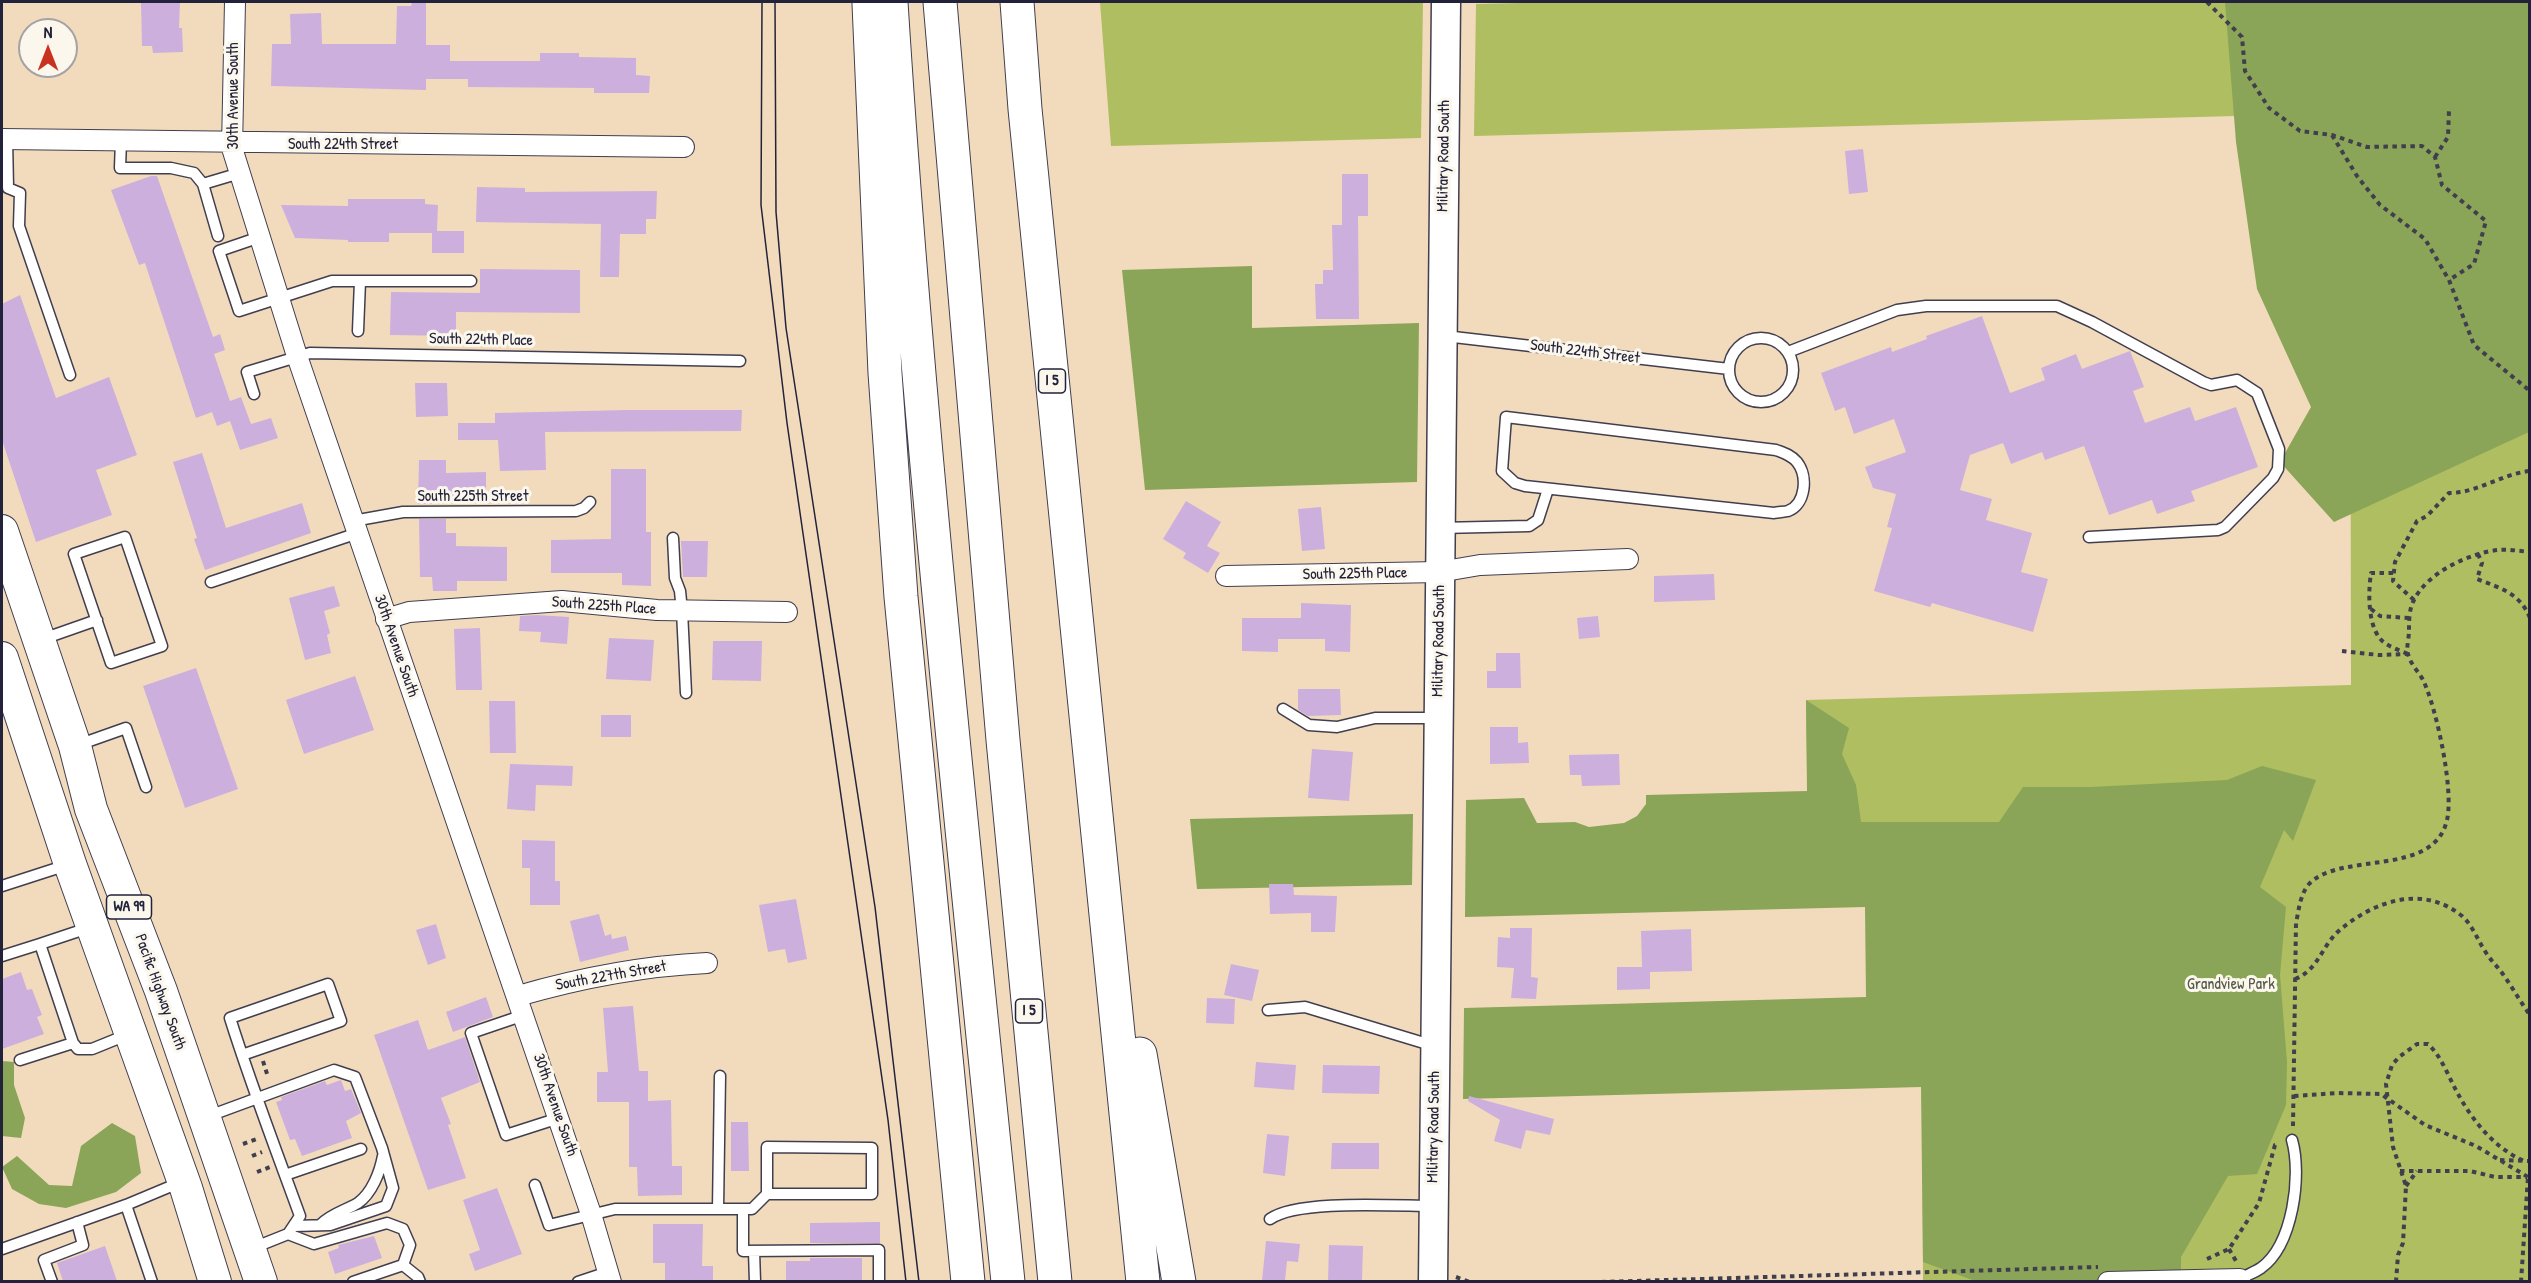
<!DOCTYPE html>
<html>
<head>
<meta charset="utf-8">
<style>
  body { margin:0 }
  #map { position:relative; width:2531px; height:1283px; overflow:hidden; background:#f2dbbc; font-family:"Patrick Hand",sans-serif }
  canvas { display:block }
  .frame { position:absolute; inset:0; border:3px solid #22223b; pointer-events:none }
  .north { position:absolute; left:18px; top:18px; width:60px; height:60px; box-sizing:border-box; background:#fbf7ec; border:2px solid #a4a2a5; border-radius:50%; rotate:0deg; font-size:16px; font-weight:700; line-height:24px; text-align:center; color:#22223b }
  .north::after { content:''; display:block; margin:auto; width:21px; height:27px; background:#c8321e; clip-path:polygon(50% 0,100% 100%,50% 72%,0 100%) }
</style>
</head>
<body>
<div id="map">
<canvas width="2531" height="1283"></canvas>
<div class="frame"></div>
<div class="north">N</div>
</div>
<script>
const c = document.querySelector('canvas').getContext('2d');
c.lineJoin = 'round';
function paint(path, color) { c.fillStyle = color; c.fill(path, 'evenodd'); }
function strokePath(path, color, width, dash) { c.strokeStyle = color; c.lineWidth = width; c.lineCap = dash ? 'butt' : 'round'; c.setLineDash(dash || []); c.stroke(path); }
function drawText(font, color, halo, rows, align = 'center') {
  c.font = font + ' "Patrick Hand",sans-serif'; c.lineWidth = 6; c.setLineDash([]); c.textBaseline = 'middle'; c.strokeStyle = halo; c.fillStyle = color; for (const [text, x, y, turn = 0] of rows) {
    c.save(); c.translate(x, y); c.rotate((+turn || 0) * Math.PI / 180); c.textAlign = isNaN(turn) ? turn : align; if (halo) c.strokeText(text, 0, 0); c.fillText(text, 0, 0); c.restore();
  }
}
const green = new Path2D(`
  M1100 2H1423L1421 138 1111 146Z
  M1560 2H2529V1281H1923L1922 1087H1903L1865 906 1808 843 1806 700 2351 685 2350 113 1474 136 1476 4Z`);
const forest = new Path2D(`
  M2225 2H2529V432L2334 522 2280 462 2311 407 2257 289 2236 142Z
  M1252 266V328L1419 323 1417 482 1145 490 1122 270Z
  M1806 700 1849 728 1842 754 1856 785 1861 822H1999L2023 787H2091L2227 780 2262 766 2316 780 2293 841 2284 830 2260 887 2286 907 2280 975 2287 1062 2286 1105 2257 1174 2228 1176 2181 1257V1281H1975L1923 1262 1921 1087 1463 1099 1464 1008 1866 997 1865 907 1465 917 1466 800 1524 798 1537 823 1575 822 1589 827 1624 823 1637 816 1646 804V795L1807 791Z
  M1413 814 1412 885 1197 889 1190 819Z
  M2 1061 14 1062V1085L25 1118 21 1138 2 1136Z
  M112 1123 135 1136 141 1173 116 1192 66 1208 39 1204 12 1189 2 1167 17 1156 49 1185 72 1186 81 1146Z`);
const building = new Path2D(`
  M141 2H180L179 28H182L183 52 153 53 152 46H142Z
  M412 2H426V45H450V61H540V53H579V57L636 58V75L650 76 649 93H594V88L468 87V79H426V90L271 86 272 44H291L290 14 321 13 322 44H396L397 6H411Z
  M1863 149 1868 192 1849 194 1845 151Z
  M1342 174H1368V216H1358L1359 319H1316L1315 284H1323V270H1333L1332 225H1342Z
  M151 176H157L213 337 220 334 225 350 214 354 230 401 241 397 251 424 271 418 278 438 240 450 230 421 217 426 212 412 196 418 145 263 139 265 111 190Z
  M477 187 525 188V192L657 191 656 219H646V234H620L619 277H600L601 224 476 222Z
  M348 199H425V204L438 205 437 231H464V253H432V233H389V242H348V240L295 238 281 205 348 206Z
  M480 269 580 270V313L456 312V336L390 335 391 292 480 293Z
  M20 295 56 398 109 377 137 455 96 470 112 515 36 542 2 440V304Z
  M1982 316 2010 393 2045 380 2041 368 2076 354 2082 369 2130 351 2144 387 2133 391 2145 423 2190 407 2195 421 2236 407 2258 467 2191 491 2195 501 2157 514 2152 500 2109 515 2084 446 2045 460 2042 452 2011 464 2003 443 1970 455 1960 490 1992 499 1986 520 2032 533 2021 572 2048 579 2033 632 1932 603 1930 607 1874 591 1892 528 1887 527 1896 494 1873 488 1865 467 1906 452 1894 419 1854 434 1845 407 1835 411 1821 373 1891 347 1892 352 1927 339 1926 336Z
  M415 383H447L448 416 416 417Z
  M627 410H742L741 431 545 432 546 470 500 471 498 440H458V423H495V413Z
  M202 453 226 528 302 503 311 533 205 570 194 539 197 538 173 462Z
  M419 460H446V473L486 472V499L446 500V504H418Z
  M611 469H646V532H651V586L622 585V573H551V540L611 539Z
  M1186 501 1221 522 1207 546 1220 553 1208 573 1183 558 1186 553 1163 539Z
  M1321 507 1325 549 1302 551 1298 509Z
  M419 519H446V533H456V546L507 547V581H457V591H433L432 577H420Z
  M681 541H708L707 577H683Z
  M1714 574 1715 600 1654 602V576Z
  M334 586 340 606 324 611 330 633 327 635 331 653 305 660 289 598Z
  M1301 603 1351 605 1350 652 1325 651V639H1278V652L1242 651V618H1301Z
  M537 615 569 617 567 644 540 642 541 632 519 631 520 616Z
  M1598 616 1600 637 1579 639 1577 618Z
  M480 628 482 690H456L454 629Z
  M609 638 654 640 651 681 606 679Z
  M713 641H762L761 681 712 680Z
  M1496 653H1520L1521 688H1487V671H1496Z
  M196 668 238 789 185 808 143 686Z
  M355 676 374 730 304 754 286 700Z
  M1298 689H1340L1341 715 1308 716 1298 710Z
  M489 701H515L516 753H490Z
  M601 715H631V737H601Z
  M1490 727H1518V743L1528 742 1529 763 1490 764Z
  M1312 749 1353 752 1349 801 1308 798Z
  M1619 754 1620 785 1582 786 1581 775H1570L1569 755Z
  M510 764 573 766 572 786 536 785 535 811 507 809Z
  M522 840 555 841V881H560V905H530V868H522Z
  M1269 884H1293L1294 895 1337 896 1335 932H1311V913L1270 914Z
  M796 899 807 959 788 963 785 949 768 952 759 905Z
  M599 914 605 936 611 934 612 939 626 936 629 950 580 962 570 921Z
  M436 924 446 958 428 965 416 930Z
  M1510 928H1532L1531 977 1538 978 1536 999 1511 998 1514 968 1497 967 1498 937 1510 938Z
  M1691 929 1692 971 1650 972V989L1617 990V967H1642L1641 931Z
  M1231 964 1259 970 1252 1001 1224 995Z
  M21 972 27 990 32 989 42 1015 37 1017 44 1034 2 1049V979Z
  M486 997 493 1017 453 1032 446 1012Z
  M1207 998 1235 999 1234 1024 1206 1023Z
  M633 1006 639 1071H648V1101L671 1100 672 1166H682V1195L638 1196 637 1167H629V1102H597V1072H608L603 1008Z
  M418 1020 428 1050 465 1037 480 1082 441 1098 451 1124 448 1125 466 1178 428 1190 374 1035Z
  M1256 1062 1296 1065 1294 1090 1254 1087Z
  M1323 1065 1380 1066 1379 1094 1322 1093Z
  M341 1080 345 1091 351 1089 361 1113 346 1121 352 1138 302 1156 295 1139 290 1140 276 1102 282 1100 281 1097 325 1081 327 1085Z
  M1469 1096 1554 1119 1550 1135 1526 1130 1521 1149 1494 1141 1500 1120 1468 1101Z
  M731 1122H748L749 1171H731Z
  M1267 1134 1289 1136 1285 1176 1263 1173Z
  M1332 1143H1379V1169H1331Z
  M497 1188 522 1254 475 1271 469 1254 480 1250 463 1200Z
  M880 1222V1243H810V1223Z
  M653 1224H703L702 1266H713V1281H665V1263H653Z
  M374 1236 382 1258 335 1274 328 1252 339 1248 338 1245Z
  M1266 1241 1300 1244 1298 1262 1287 1261 1285 1281H1262Z
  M1329 1245 1363 1246 1362 1281H1328Z
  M105 1246 117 1281H63L57 1263Z
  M810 1258H862V1280H786V1261H810Z`);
const path = new Path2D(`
  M2207 2 2242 37 2245 71 2269 108 2300 131 2332 135 2367 147 2422 146 2435 157 2442 185 2486 221 2474 264 2449 280
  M2332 135 2357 176 2380 205 2425 239 2449 280 2474 345 2530 391
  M2435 157 2448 137 2449 110
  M2478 554 2482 563 2477 579C2500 588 2520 593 2530 618
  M2393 573H2371C2368 593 2367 632 2386 644 2393 648 2401 651 2408 654
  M2414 600 2393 581 2395 562 2417 521 2427 516 2449 493C2478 493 2501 474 2530 471
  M2371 609 2380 616 2409 618
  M2342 651 2379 655 2407 654
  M2295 979C2319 970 2322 944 2341 929 2375 901 2423 884 2462 916 2473 926 2477 939 2485 951 2489 958 2494 963 2499 969 2510 983 2519 1000 2530 1015
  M263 1061 268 1077
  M2294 1096 2338 1093 2381 1094 2425 1125 2476 1146 2528 1177
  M2293 1126 2296 923C2299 909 2300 895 2309 884 2340 851 2434 878 2447 820 2454 790 2437 711 2424 682 2420 673 2410 664 2408 654 2406 648 2409 638 2409 631 2409 621 2409 609 2414 600 2427 573 2469 553 2498 550 2508 549 2519 551 2530 552
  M243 1144 257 1139
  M252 1156 262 1152
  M2500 1160 2530 1161
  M2400 1171H2470L2495 1177H2527
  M257 1172 270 1167
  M2406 1186 2417 1171
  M2229 1249 2236 1261
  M2207 1259 2229 1249 2259 1203 2275 1145 2278 1144
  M1456 1277 1470 1282
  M1601 1282 2098 1267
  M2396 1282 2398 1255 2403 1243 2406 1186 2393 1147 2386 1084 2392 1065 2399 1057 2417 1044H2428C2442 1057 2448 1076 2457 1092 2472 1120 2494 1148 2524 1161
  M2521 1282 2528 1177`);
const lane = new Path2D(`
  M7 139 8 188 20 193 19 226 70 375
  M121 140 120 168H171L194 173 203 184 218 236
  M203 184 240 173
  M260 237 219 251 239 311 332 281H471
  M358 331 360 281
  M1445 336 1729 369
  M1729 370a32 32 0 1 1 64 0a32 32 0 1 1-64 0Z
  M1788 352 1897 310 1926 306H2057L2092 322 2203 382 2211 385 2237 380 2257 393 2279 449 2278 469 2273 478 2225 527 2218 530 2089 537
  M254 394 247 372 310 353 740 361
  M1506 417 1776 450C1784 453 1791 455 1797 462 1808 476 1806 504 1788 511 1784 512 1778 512 1774 513L1525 486 1515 483 1502 471Z
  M353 521 403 512 576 511 584 508 590 502
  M1440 528 1529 526 1538 520 1548 489
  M125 537 162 646 111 663 74 554Z
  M673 538 675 578 680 591 682 611 686 693
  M211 582 358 533
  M40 640 97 620
  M1283 709 1309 725 1337 727 1375 718H1438
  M78 745 126 728 146 787
  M2 886 67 865
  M40 944 91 927
  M2 956 40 944 73 1043 78 1049H92L129 1034
  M1268 1010 1305 1007 1434 1046
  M524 1015 471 1033 506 1135 559 1118
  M242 1055 341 1021 328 984 230 1018C251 1085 276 1150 300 1216L288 1234 253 1248
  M20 1060 73 1043
  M206 1117 334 1070 355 1077 382 1148 393 1188 386 1206 330 1225 294 1226
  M285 1175 361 1149
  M535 1185 549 1225 615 1209H752L767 1194H872V1148L767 1147V1194
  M126 1205 152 1282
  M718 1209 720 1076
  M743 1209V1251L879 1250V1282
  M1270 1219C1297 1199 1397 1206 1433 1206
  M320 1225C332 1213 345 1211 358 1203 372 1193 380 1172 383 1156
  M288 1234 314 1244 387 1223 403 1229 410 1245 403 1265
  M2 1249 126 1205 181 1182
  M754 1251 755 1282
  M403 1265 418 1277 420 1282
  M52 1282 44 1260 83 1245 77 1222
  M353 1282 403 1265
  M578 1282 608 1272
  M2241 1282 2240 1279C2247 1275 2255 1272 2261 1268 2293 1245 2302 1175 2292 1140`);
const street = new Path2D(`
  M235 2 232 148 297 356 591 1214 611 1282
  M2 139 684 147
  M1226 576 1439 572 1480 565 1628 559
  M386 619 409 612 562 601 657 610 787 612
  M518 996C580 978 642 966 707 963
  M2108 1282 2240 1279`);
const secondary = new Path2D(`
  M1433 1282 1446 2`);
const primary = new Path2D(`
  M2 531 75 746 91 809 161 991 261 1282
  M2 658 70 864 186 1188 215 1282`);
const highway = new Path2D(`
  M891 2C918 429 965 855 1008 1282
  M940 2 1003 740 1055 1282
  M1017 2 1025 109 1143 1282
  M869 4 885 373 901 597 968 1282
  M1140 1054 1179 1282`);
const tram = new Path2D(`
  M762 2 761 205 787 423 888 1120 906 1282
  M775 2 776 212 786 328 875 907 919 1282`);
const shields = [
  [1052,381,27],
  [129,907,45],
  [1029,1011,27]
];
const shieldNames = [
  ["I 5",1052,381],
  ["WA 99",129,907],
  ["I 5",1029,1011]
];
const streetNames = [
  ["30th Avenue South",234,96,-90],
  ["South 224th Street",343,145],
  ["Military Road South",1444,156,-89],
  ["South 224th Place",481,340,1],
  ["South 224th Street",1585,352,7],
  ["South 225th Street",473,497],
  ["South 225th Place",1355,574,-1],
  ["South 225th Place",604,606,4],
  ["Military Road South",1439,641,-89],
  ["30th Avenue South",396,646,71],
  ["South 227th Street",611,976,-10],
  ["Pacific Highway South",160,992,70],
  ["30th Avenue South",555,1105,71],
  ["Military Road South",1434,1127,-89]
];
const parkNames = [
  ["Grandview Park",2231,985]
];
paint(green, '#aebe61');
paint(forest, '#8aa557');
paint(building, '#cdafde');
strokePath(lane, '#413e4e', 13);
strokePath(street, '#413e4e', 22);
strokePath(secondary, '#413e4e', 31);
strokePath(primary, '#413e4e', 34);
strokePath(highway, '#413e4e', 35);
strokePath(path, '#413e4e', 4, [4.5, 4.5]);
strokePath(lane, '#fff', 10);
strokePath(street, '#fff', 20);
strokePath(secondary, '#fff', 28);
strokePath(primary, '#fff', 32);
strokePath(highway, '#fff', 33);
strokePath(tram, '#22223b', 1.5);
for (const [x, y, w] of shields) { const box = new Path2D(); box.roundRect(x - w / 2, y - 12, w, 24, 4.5); c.fillStyle = '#fbf7ec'; c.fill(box); strokePath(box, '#22223b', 1.5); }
drawText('bold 15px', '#22223b', null, shieldNames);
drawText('16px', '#22223b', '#fbf7ec', streetNames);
drawText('16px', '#535948', '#fbf7ec', parkNames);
</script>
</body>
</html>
